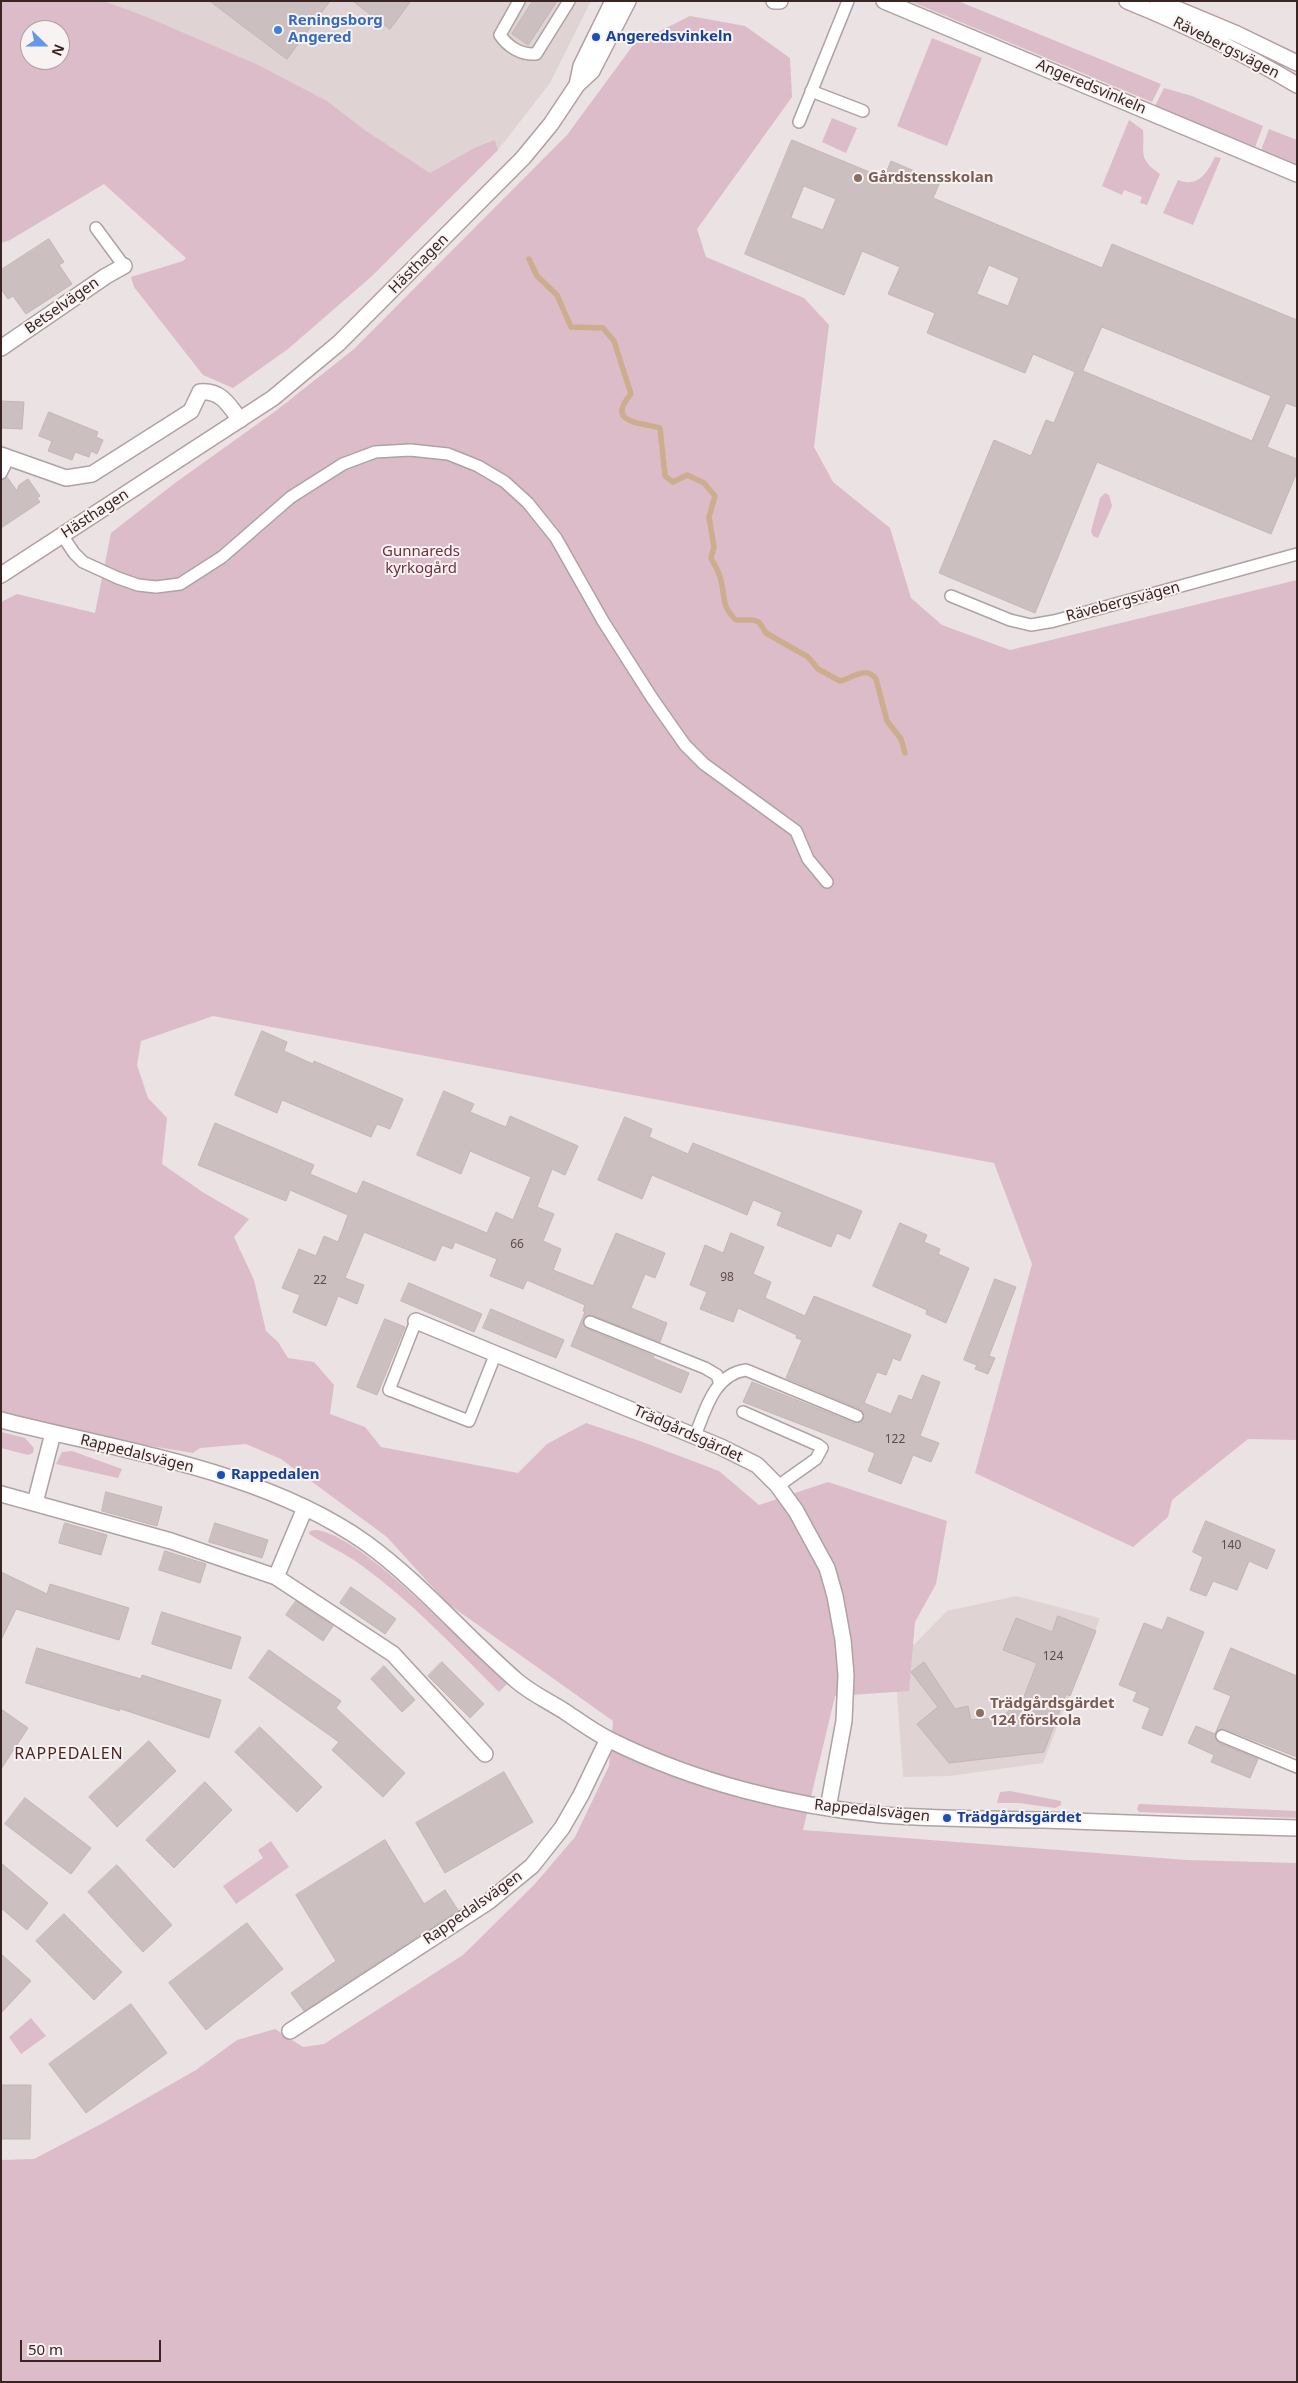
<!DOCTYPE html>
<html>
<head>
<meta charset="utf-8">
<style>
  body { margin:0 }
  #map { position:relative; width:1298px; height:2383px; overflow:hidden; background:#ebe2e3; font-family:"Noto Sans",sans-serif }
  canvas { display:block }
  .frame { position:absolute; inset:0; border:2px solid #3b2523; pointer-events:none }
  .north { position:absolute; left:20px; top:20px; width:50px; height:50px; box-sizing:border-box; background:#f8f2f3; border:1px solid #aca0a0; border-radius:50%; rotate:112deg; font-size:14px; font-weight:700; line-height:20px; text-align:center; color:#3b2523 }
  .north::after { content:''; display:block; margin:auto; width:18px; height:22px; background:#6398e8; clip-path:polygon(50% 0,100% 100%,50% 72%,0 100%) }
  .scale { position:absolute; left:20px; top:2340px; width:141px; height:22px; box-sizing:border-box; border:2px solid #3b2523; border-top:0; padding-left:6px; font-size:15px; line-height:18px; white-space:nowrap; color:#3b2523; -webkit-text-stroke:4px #f8f2f3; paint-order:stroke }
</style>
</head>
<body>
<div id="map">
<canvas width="1298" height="2383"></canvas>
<div class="frame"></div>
<div class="north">N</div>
<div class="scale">50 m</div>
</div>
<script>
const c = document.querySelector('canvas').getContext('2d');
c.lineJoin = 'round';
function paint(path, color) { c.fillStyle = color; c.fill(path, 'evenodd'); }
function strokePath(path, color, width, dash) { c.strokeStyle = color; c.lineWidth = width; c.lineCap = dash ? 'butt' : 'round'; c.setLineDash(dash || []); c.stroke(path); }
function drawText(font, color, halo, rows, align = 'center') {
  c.font = font + ' "Noto Sans",sans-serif'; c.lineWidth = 4; c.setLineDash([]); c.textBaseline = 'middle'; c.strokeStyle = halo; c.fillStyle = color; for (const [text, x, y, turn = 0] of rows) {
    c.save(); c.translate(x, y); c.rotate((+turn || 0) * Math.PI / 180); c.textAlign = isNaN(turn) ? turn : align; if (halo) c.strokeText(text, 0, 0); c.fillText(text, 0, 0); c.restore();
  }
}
const built = new Path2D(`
  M104 1H591L550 83 498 150 495 140 476 147 430 173 365 130 327 101 142 15Z
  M1016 1596 1100 1618 1043 1763 949 1776 903 1777 895 1664 947 1611Z`);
const green = new Path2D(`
  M1 1H104L142 15 256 64 327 101 365 130 430 173 476 147 495 140 498 150 371 277 288 349 233 388 203 375 134 287 131 277 183 261 186 258 104 184 10 240 1 243ZM30 30H60V60H30Z
  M910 1H958L1161 84 1152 102Z
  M690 16 745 26 790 58 792 97 697 229 706 257 804 298 829 325 814 447 833 482 890 528 911 598 942 625 1010 650 1297 580V1440L1248 1439 1172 1500 1168 1517 1133 1547 975 1473 1032 1264 994 1163 213 1016 141 1041 137 1065 148 1098 167 1118 162 1164 204 1193 249 1219 234 1237 254 1280 266 1331 278 1342 288 1358 314 1362 334 1385 330 1414 365 1427 381 1447 518 1473 547 1444 586 1423 640 1441 719 1471 759 1505 828 1482 947 1521 936 1584 915 1622 909 1691 835 1696 803 1830 1186 1860 1297 1863V2382H1V2160L34 2159 103 2123 196 2070 237 2040 275 2029 303 2047 324 2044 463 1955 534 1885 575 1837 609 1766 613 1721 447 1603 387 1537 281 1459 246 1444 200 1448 193 1453 115 1440 1 1412V602L17 594 95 613 111 533 175 483 277 410 354 349 567 135 634 44Z
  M932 38 982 58 947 146 897 126Z
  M1164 88 1192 96 1263 126 1255 147 1155 106Z
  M832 118 857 128 846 153 822 142Z
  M1129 120 1143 130C1145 153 1137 158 1160 174L1147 205 1140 203 1142 197 1124 190 1122 195 1102 186Z
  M1269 129 1297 140V166L1261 150Z
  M1215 157 1221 158 1193 225 1163 213 1178 180C1198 188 1207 173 1215 157Z
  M1105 493 1109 495 1112 506 1098 538 1093 536 1091 531 1100 498Z
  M1 1432 25 1438 34 1448 33 1453 28 1455 1 1448Z
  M72 1451 122 1469 118 1478 56 1464 62 1452Z
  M315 1530C360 1532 470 1651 507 1684L499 1692C455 1648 412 1602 361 1565 345 1553 326 1545 309 1534L310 1531Z
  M1010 1791 1061 1801V1805L1055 1808 1019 1803H997L1000 1792Z
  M1139 1804 1297 1811V1818L1139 1812 1137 1809Z
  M271 1841 289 1867 236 1904 223 1886 263 1858 258 1850Z
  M31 2018 46 2036 21 2054 9 2037Z`);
const stream = new Path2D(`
  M529 259 537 276 557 295 571 327 603 328 614 341 631 394C605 424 641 422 660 428L665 476 673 482 687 475 704 483 715 496 709 517 714 547 711 558C714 564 718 570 720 577 726 596 720 605 736 620H753L759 622 766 633 808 657 818 669 840 681C853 678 866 665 876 679L887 721 901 739 905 753`);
const building = new Path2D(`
  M210 1H330L287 59Z
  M353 1H411L390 29Z
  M533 1H557L528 45 512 34Z
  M792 140 884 178 891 161 940 182 933 198 1102 268 1112 244 1297 320V407L1286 403 1267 447 1297 459V472L1271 534 1097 462 1035 613 939 573 994 440 1031 456 1046 420 1054 423 1075 372 1033 354 1025 373 927 333 935 313 888 294 900 267 862 251 844 295 745 254ZM804 186 836 199 823 230 791 218ZM989 265 1019 278 1008 306 977 294ZM1102 327 1271 396 1252 441 1083 371Z
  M49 239 64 262 59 265 72 284 26 314 13 296 8 299 1 289V270Z
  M1 401 24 402 22 429 1 428Z
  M49 412 98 432 96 437 103 440 97 454 91 451 89 457 75 452 72 460 48 451 52 441 39 436Z
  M7 477 17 491 19 485 28 479 40 496 37 498 40 502 1 528V480Z
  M262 1031 287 1042 284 1051 313 1064 314 1061 403 1099 390 1129 377 1124 371 1137 282 1100 277 1113 235 1095Z
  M444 1091 474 1104 470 1112 506 1127 510 1116 578 1146 565 1175 552 1169 537 1207 554 1214 543 1241 561 1249 553 1270 593 1286 616 1233 665 1253 655 1278 645 1274 631 1308 667 1323 660 1342 592 1315 586 1316 583 1323 587 1329 654 1356 653 1358 689 1373 681 1393 571 1346 585 1312 583 1311 585 1305 527 1280 523 1289 490 1276 497 1259 455 1242 452 1249 442 1245 435 1261 364 1232 345 1278 364 1285 357 1304 338 1296 326 1326 293 1312 300 1295 282 1288 299 1249 316 1256 324 1236 338 1242 348 1215 290 1190 286 1201 198 1165 215 1123 314 1165 310 1174 357 1194 363 1181 487 1233 496 1212 513 1220 531 1177 470 1151 461 1174 417 1155Z
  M625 1117 652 1129 649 1137 688 1154 693 1143 862 1211 850 1239 837 1233 831 1247 777 1225 782 1212 753 1200 747 1215 652 1175 642 1199 598 1180Z
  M900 1223 927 1235 924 1242 940 1249 938 1254 969 1268 946 1323 926 1314 927 1310 873 1286Z
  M731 1233 764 1247 753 1274 771 1282 765 1298 805 1316 814 1296 911 1335 900 1361 893 1358 886 1375 877 1372 864 1403 891 1414 899 1395 912 1400 922 1375 940 1382 920 1436 939 1443 931 1462 913 1455 901 1484 868 1471 875 1453 743 1402 752 1382 854 1423 861 1422 864 1416 860 1409 786 1378 802 1340 796 1338 797 1335 738 1308 733 1322 700 1309 707 1292 690 1285 705 1245 723 1253Z
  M995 1279 1016 1287 989 1356 995 1358 988 1374 975 1369 977 1365 964 1360Z
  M409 1283 482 1314 474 1332 401 1301Z
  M491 1309 564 1340 556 1358 483 1328Z
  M385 1319 405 1327 377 1395 357 1387Z
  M106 1492 162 1507 157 1526 102 1511Z
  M1206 1521 1275 1550 1267 1569 1249 1561 1237 1590 1213 1581 1206 1596 1190 1590 1203 1557 1193 1552Z
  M65 1523 107 1535 101 1555 59 1543Z
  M215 1523 268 1540 262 1558 209 1542Z
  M165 1551 206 1564 200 1583 159 1570Z
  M1 1572 47 1594 50 1584 129 1608 119 1640 16 1609 1 1640Z
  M351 1587 396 1619 385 1634 340 1603Z
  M296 1601 333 1626 323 1641 286 1615Z
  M162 1612 241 1637 231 1669 152 1644Z
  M1058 1616 1096 1631 1070 1696 1066 1694 1044 1752 949 1763 917 1724 938 1707 911 1672 924 1662 955 1709 968 1706 971 1720 1004 1717 1017 1700 1022 1702 1037 1663 1003 1650 1016 1618 1052 1632Z
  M1168 1617 1204 1632 1162 1736 1142 1728 1150 1708 1133 1701 1137 1692 1119 1685 1144 1623 1162 1630Z
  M37 1648 141 1679 142 1675 221 1700 209 1738 118 1708 120 1711 26 1683Z
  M1231 1648 1297 1676V1757L1225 1729H1221L1215 1733V1737L1219 1743 1258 1759 1250 1778 1211 1762 1214 1755 1188 1743 1196 1726 1215 1734 1231 1696 1214 1689Z
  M269 1650 341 1701 336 1708 405 1773 383 1797 332 1750 339 1742 249 1678Z
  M442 1662 484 1704 470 1718 428 1676Z
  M384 1666 415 1700 402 1712 371 1679Z
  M1 1709 28 1728 1 1769Z
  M260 1727 322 1787 297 1812 235 1752Z
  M149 1741 176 1771 117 1827 89 1797Z
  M504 1772 533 1822 445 1873 416 1823Z
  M205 1782 232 1810 174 1868 146 1840Z
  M25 1798 91 1848 71 1874 5 1824Z
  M385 1840 424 1904 445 1890 458 1910 304 2011 291 1993 336 1961 296 1895Z
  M1 1863 48 1903 27 1930 1 1908Z
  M117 1865 172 1925 143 1952 88 1892Z
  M64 1914 122 1972 94 2000 36 1941Z
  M247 1923 283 1969 206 2030 169 1983Z
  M1 1954 31 1981 1 2013Z
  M131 2004 167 2053 86 2113 49 2064Z
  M1 2085H31L30 2139H1Z`);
const lane = new Path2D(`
  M519 1 500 35C508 47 521 55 536 54L569 1
  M811 91 863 111
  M799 122 848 1
  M96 228 124 266
  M1 473 9 457
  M62 535 74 553 83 562 118 578 138 585 156 587 180 584 222 557 291 497 343 464 375 452 410 450 448 454 478 466 505 482 528 503 556 538 603 621 652 698 685 745 704 764 796 831 808 859 827 882
  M951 596 1010 620 1031 625 1054 621 1297 554
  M416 1321 389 1390 392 1391 469 1421 496 1353
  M590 1322 705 1368 717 1375 720 1384
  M743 1412 818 1445 822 1448 816 1459 778 1486
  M695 1436C705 1411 714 1374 746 1370L857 1416
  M1222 1736 1297 1767`);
const street = new Path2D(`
  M774 1H780
  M884 1 1297 174
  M1 348 106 276 124 266
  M1 455 66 478 92 474 191 411 200 392C221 390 229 405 240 420
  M416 1321 721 1447 757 1465 778 1486 796 1511 827 1568 835 1596 843 1640 846 1675 844 1721 828 1808
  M1 1420C121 1451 263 1470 366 1543 421 1583 465 1636 517 1681 531 1693 548 1701 564 1711 579 1721 595 1733 612 1741 695 1782 790 1806 882 1815 936 1819 990 1819 1043 1820 1128 1823 1212 1826 1297 1828
  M1 1494 171 1541 276 1577 393 1654 485 1754
  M35 1503 53 1433
  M276 1577 305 1508
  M290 2031 488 1902 532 1866 562 1828 581 1795 608 1739`);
const secondary = new Path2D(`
  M1127 1C1186 25 1242 52 1297 85
  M1158 1 1237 34 1297 63
  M577 85 581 66 613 1
  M1 575 273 398 339 343 523 158 551 124 577 85 592 71 628 1`);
const markers = [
  [278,30,5,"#3f7fe0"],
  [596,37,5,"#1a4fb4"],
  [858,178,5,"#8d6e63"],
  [221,1475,5,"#1a4fb4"],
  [980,1713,5,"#8d6e63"],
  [947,1818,5,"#1a4fb4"]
];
const numberNames = [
  ["66",517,1245],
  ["98",727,1278],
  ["22",320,1281],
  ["122",895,1440],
  ["140",1231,1546],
  ["124",1053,1657]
];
const shopNames = [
  ["Reningsborg",288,21],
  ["Angered",288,38]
];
const transitNames = [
  ["Angeredsvinkeln",606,37],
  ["Rappedalen",231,1475],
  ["Trädgårdsgärdet",957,1818]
];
const streetNames = [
  ["Rävebergsvägen",1226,48,27],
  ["Angeredsvinkeln",1091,87,23],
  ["Hästhagen",419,264,-45],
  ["Betselvägen",62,306,-35],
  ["Hästhagen",95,514,-33],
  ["Rävebergsvägen",1123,602,-15],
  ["Trädgårdsgärdet",688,1434,24],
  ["Rappedalsvägen",137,1454,14],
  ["Rappedalsvägen",872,1811,6],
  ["Rappedalsvägen",473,1908,-35]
];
const educationNames = [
  ["Gårdstensskolan",868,178],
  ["Trädgårdsgärdet",990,1704],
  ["124 förskola",990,1721]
];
const parkNames = [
  ["Gunnareds",421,552],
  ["kyrkogård",421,569]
];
const neighbourhoodNames = [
  ["RAPPEDALEN",69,1754]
];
paint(built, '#dfd3d4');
paint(green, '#dbbcc8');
strokePath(stream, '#ccae8e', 5.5);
paint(building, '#ccbfbf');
strokePath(building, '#c4b5b6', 1);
strokePath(lane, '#afa2a2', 14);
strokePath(street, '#afa2a2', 18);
strokePath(secondary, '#b39f9e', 18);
strokePath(lane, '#fff', 11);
strokePath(street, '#fff', 15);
strokePath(secondary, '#fff', 15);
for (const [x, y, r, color] of markers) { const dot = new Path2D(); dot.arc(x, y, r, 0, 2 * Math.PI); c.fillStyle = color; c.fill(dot); strokePath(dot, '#f8f2f3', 2); }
drawText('12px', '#5f4c4a', null, numberNames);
drawText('bold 15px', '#366cbe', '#f8f2f3', shopNames, 'left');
drawText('bold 15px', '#164399', '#f8f2f3', transitNames, 'left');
drawText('15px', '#3b2523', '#f8f2f3', streetNames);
drawText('bold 15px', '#785e54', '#f8f2f3', educationNames, 'left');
drawText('15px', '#6f3040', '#f8f2f3', parkNames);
c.letterSpacing = '1px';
drawText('16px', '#4c2621', '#f8f2f3', neighbourhoodNames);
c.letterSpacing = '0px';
</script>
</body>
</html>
